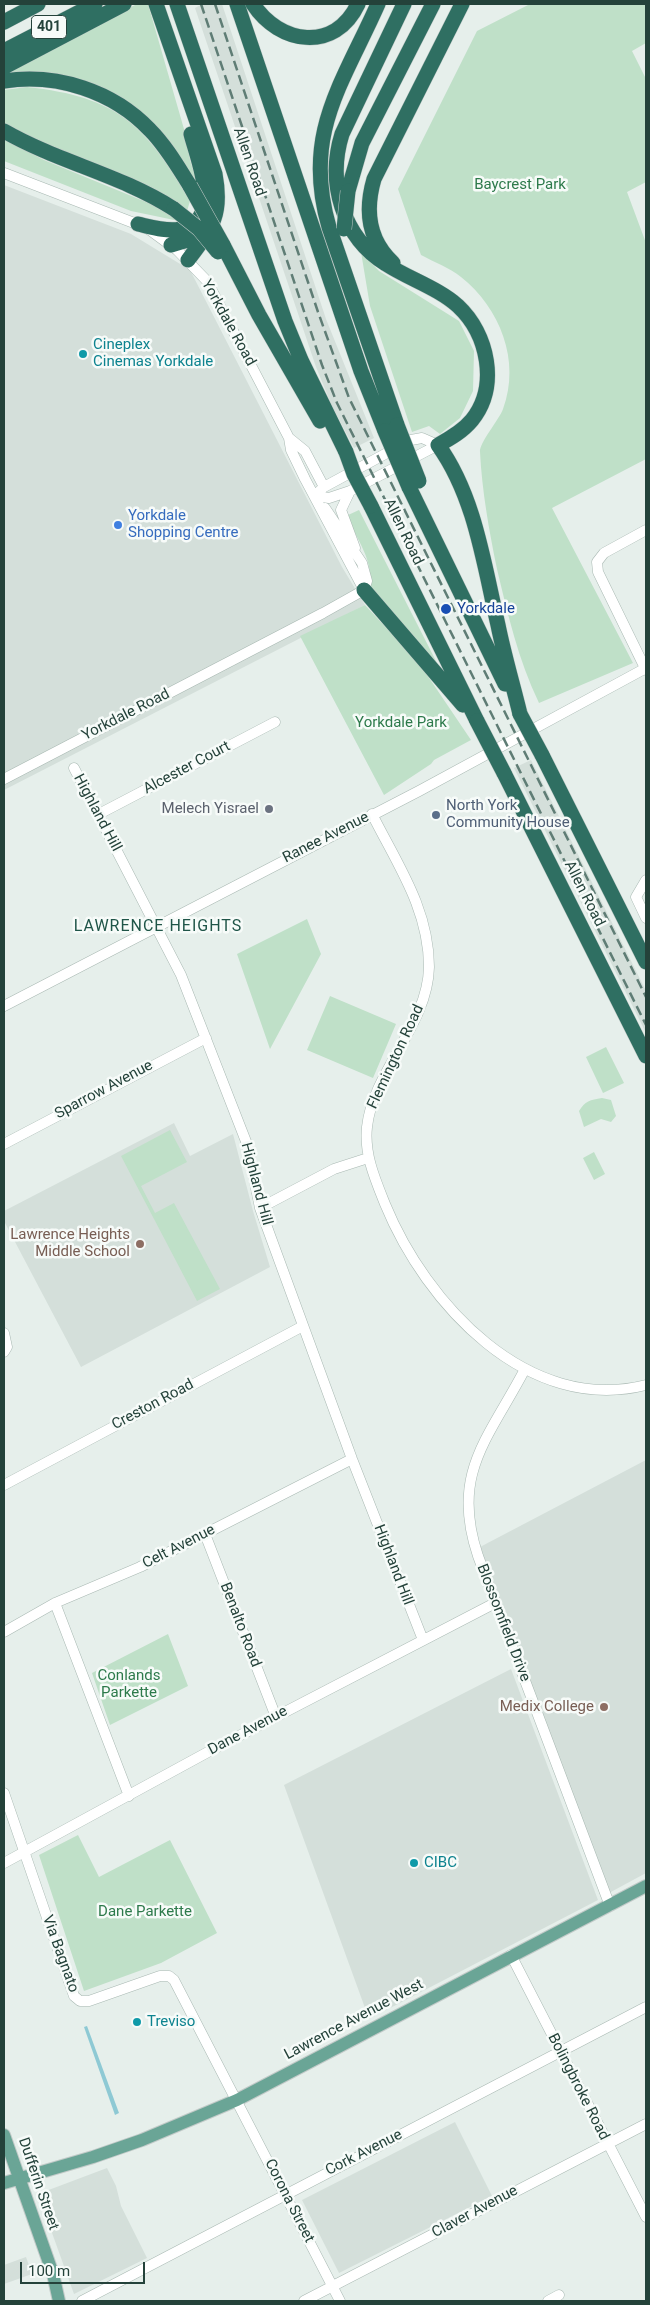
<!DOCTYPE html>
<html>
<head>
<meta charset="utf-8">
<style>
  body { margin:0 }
  #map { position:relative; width:650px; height:2305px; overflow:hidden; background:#e6efeb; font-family:Roboto,sans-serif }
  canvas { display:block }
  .frame { position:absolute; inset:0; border:5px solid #24423a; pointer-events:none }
  .scale { position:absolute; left:20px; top:2262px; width:125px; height:22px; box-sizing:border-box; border:2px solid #24423a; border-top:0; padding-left:6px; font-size:15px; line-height:18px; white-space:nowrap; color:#24423a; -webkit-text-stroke:4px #f7fbf9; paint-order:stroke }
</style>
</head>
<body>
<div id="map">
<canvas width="650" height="2305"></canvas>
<div class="frame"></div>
<div class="scale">100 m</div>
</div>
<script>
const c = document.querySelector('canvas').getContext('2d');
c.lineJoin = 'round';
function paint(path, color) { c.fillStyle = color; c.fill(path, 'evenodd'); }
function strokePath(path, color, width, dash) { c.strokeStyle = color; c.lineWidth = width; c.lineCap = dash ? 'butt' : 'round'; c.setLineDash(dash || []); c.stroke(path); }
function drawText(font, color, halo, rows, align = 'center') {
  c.font = font + ' Roboto,sans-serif'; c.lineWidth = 5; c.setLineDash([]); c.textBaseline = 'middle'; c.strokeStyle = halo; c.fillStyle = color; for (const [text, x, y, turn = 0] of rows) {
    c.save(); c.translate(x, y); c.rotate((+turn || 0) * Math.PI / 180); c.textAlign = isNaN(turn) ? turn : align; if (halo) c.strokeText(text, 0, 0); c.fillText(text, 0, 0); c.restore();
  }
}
const built = new Path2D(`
  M202 4H222L326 319 374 438 354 448 332 406 316 367 195 8Z
  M4 185 131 234 190 270 342 567 365 605 4 790Z
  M531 760 646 991V1033L514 768Z
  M174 1123 190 1156 233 1134 253 1211 270 1267 81 1367 4 1221V1211Z
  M646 1460V1873L609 1893 480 1547Z
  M511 1669 598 1900 369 2019 284 1785Z
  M455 2122 492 2196 339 2273 302 2200Z
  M107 2168 116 2186 121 2206 147 2258 74 2294 38 2194Z
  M26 2257 32 2274 4 2284V2265Z`);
const green = new Path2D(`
  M137 4H148L188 143 190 160 201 195 115 97 4 77V72Z
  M530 4H646V43L632 51 646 79V182L627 192 646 243V459L552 508 633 663 539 703C518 659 508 615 497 569 489 530 482 491 480 452 479 443 499 420 503 409 521 361 500 308 461 277 450 268 434 262 421 255L398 189 477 31Z
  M27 87C119 97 145 125 190 201L187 211 4 124V90Z
  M4 139 44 160 151 204 179 221 131 211 4 161Z
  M361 252 379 271 459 321 474 351 473 391 460 418 440 434 429 426 412 432 370 306Z
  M359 510 438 665 369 588C375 562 357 539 346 516Z
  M365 605 419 663 471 740 434 760 431 764 384 795 300 636Z
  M307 919 321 954 270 1049 237 954Z
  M330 996 396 1024 373 1078 307 1050Z
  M606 1047 624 1083 603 1093 586 1057Z
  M602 1098 611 1100 616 1116 611 1122 601 1119 584 1127 579 1111C585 1101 590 1100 602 1098Z
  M170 1130 187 1162 141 1186 155 1213 174 1203 220 1289 197 1301 121 1156Z
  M594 1152 605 1174 594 1180 583 1158Z
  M168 1634 188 1686 110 1725 92 1673Z
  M78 1835 99 1877 170 1840 217 1933 161 1963 84 1991 39 1855Z`);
const water = new Path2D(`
  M87 2026 119 2113 115 2115 84 2027Z`);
const minor = new Path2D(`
  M4 173 147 228 177 250 207 281 289 438 291 450 305 479 364 590
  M289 438 305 451 324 487
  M422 438 438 445 350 491 329 498 314 496 324 487 411 440Z
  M350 491 341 510 355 548
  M646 530 604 553 597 562 598 572 646 670
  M74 768 181 975 247 1144 260 1208 352 1459 423 1640
  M4 779 323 613 364 590 367 581 362 563 325 508
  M99 814 275 722
  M372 814C397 864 429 909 429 967 428 1025 373 1071 367 1127 364 1154 375 1179 385 1204 426 1304 528 1415 646 1385
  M646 880 636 897 646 918
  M4 1006 419 791 646 668
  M4 1144 206 1038
  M260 1208 334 1169 368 1158
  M4 1333 7 1347 4 1352
  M525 1369C489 1438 450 1473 478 1556L610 1906
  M4 1485 303 1326
  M205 1534 276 1717
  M55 1603 129 1796
  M4 1632 55 1603 140 1567 352 1459
  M4 1793 74 1996 80 2001H89L160 1976H169L174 1980 340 2301
  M4 1863 208 1752 495 1603
  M511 1955 646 2217
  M82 2301 646 2007
  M304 2301 646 2124
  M548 2301 559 2295`);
const major = new Path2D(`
  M4 2135 53 2274 59 2301
  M4 2183 93 2157 142 2140 237 2100 646 1886`);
const highway = new Path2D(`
  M156 4 215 174C223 216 211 229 188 260
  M177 4 285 321 301 360 346 452
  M237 4 361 371 385 431
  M253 4C279 44 335 53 358 4
  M378 4C342 85 302 134 329 227L397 425
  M404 4 342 134C327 182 342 237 386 264 409 279 438 288 458 306 488 334 499 386 472 420 463 431 451 438 438 445 475 496 484 565 498 625 504 655 513 685 520 714
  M4 22 38 4
  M4 51 95 4
  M4 67 124 4
  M4 81C57 73 113 91 150 130 166 146 178 167 190 186
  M4 131C58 162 121 175 174 209
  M348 191 362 143 433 4
  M138 224C151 227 167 232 180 229 224 221 198 161 191 134
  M171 245 194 238 208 230
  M223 245 259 315 320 421
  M393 263C368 240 365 210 374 179L462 4
  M409 487 505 684
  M371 506 477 721
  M364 590 463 705
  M542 755 646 962
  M504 773 646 1056`);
const rail = new Path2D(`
  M201 4 322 365 337 403 646 1025
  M215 4 318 312 349 398 646 997`);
const highwayBridge = new Path2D(`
  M190 186 223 245
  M174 209 199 229 218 252
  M344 229 348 191
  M397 425 419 481
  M385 431 409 487
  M346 452 354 474 371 506
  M520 714 542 755
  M477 721 504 773`);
const markers = [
  [83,354,5,"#0f9aa8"],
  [118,525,5,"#3f7fe0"],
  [446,609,6,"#1a4fb4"],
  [269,809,5,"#6b7280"],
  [436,815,5,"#5c6f8a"],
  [140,1244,5,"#8d6e63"],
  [604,1707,5,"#8d6e63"],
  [414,1863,5,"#0f9aa8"],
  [137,2022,5,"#0f9aa8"]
];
const shields = [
  [49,27,35]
];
const shieldNames = [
  ["401",49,27]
];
const streetNames = [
  ["Allen Road",249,162,71],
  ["Yorkdale Road",228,323,61],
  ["Allen Road",403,532,64],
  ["Yorkdale Road",126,715,-27],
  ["Alcester Court",187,768,-28],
  ["Highland Hill",97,813,62],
  ["Ranee Avenue",326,838,-27],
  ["Allen Road",584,894,63],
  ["Flemington Road",396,1057,-65],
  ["Sparrow Avenue",104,1090,-28],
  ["Highland Hill",256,1184,75],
  ["Creston Road",153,1405,-28],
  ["Celt Avenue",179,1547,-27],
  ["Highland Hill",393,1565,69],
  ["Blossomfield Drive",503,1623,69],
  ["Benalto Road",240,1625,69],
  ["Dane Avenue",248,1731,-28],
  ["Via Bagnato",60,1954,70],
  ["Lawrence Avenue West",354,2020,-28],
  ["Bolingbroke Road",578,2087,63],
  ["Cork Avenue",364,2153,-27],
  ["Dufferin Street",38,2184,71],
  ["Corona Street",289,2201,63],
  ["Claver Avenue",475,2212,-28]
];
const parkNames = [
  ["Baycrest Park",520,185],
  ["Yorkdale Park",401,723],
  ["Conlands",129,1676],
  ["Parkette",129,1693],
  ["Dane Parkette",145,1912]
];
const cultureNames = [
  ["Cineplex",93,345],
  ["Cinemas Yorkdale",93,362],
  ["CIBC",424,1863],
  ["Treviso",147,2022]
];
const shopNames = [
  ["Yorkdale",128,516],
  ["Shopping Centre",128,533]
];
const transitNames = [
  ["Yorkdale",457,609]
];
const serviceNames = [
  ["North York",446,806],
  ["Community House",446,823]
];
const worshipNames = [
  ["Melech Yisrael",259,809]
];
const educationNames = [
  ["Lawrence Heights",130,1235],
  ["Middle School",130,1252],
  ["Medix College",594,1707]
];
const neighbourhoodNames = [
  ["LAWRENCE HEIGHTS",158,927]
];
paint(built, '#d4dfda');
paint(green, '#bfe0c8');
paint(water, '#8ec9d4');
strokePath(minor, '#a8b8b2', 11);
strokePath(major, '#c2cac8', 14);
strokePath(highway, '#c2cac8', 16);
strokePath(minor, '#fff', 10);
strokePath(major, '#6aa596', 12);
strokePath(highway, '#2f6f62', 15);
strokePath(rail, '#5f7d75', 2.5, [10, 5]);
strokePath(highwayBridge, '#c2cac8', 16, []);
strokePath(highwayBridge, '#2f6f62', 15);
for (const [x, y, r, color] of markers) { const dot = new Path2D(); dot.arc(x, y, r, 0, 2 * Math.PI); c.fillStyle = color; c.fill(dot); strokePath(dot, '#f7fbf9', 2); }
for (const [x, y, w] of shields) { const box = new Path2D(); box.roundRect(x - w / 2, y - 11.5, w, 23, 4); c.fillStyle = '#f7fbf9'; c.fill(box); strokePath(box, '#24423a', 1); }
drawText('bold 14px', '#24423a', null, shieldNames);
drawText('15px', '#24423a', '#f7fbf9', streetNames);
drawText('15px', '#2d7a4b', '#f7fbf9', parkNames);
drawText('15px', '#0d838f', '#f7fbf9', cultureNames, 'left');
drawText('15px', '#366cbe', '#f7fbf9', shopNames, 'left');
drawText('15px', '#164399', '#f7fbf9', transitNames, 'left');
drawText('15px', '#4e5e75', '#f7fbf9', serviceNames, 'left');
drawText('15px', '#5b616d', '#f7fbf9', worshipNames, 'right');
drawText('15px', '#785e54', '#f7fbf9', educationNames, 'right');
c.letterSpacing = '1px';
drawText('16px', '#1f5548', '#f7fbf9', neighbourhoodNames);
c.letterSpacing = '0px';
</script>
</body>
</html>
